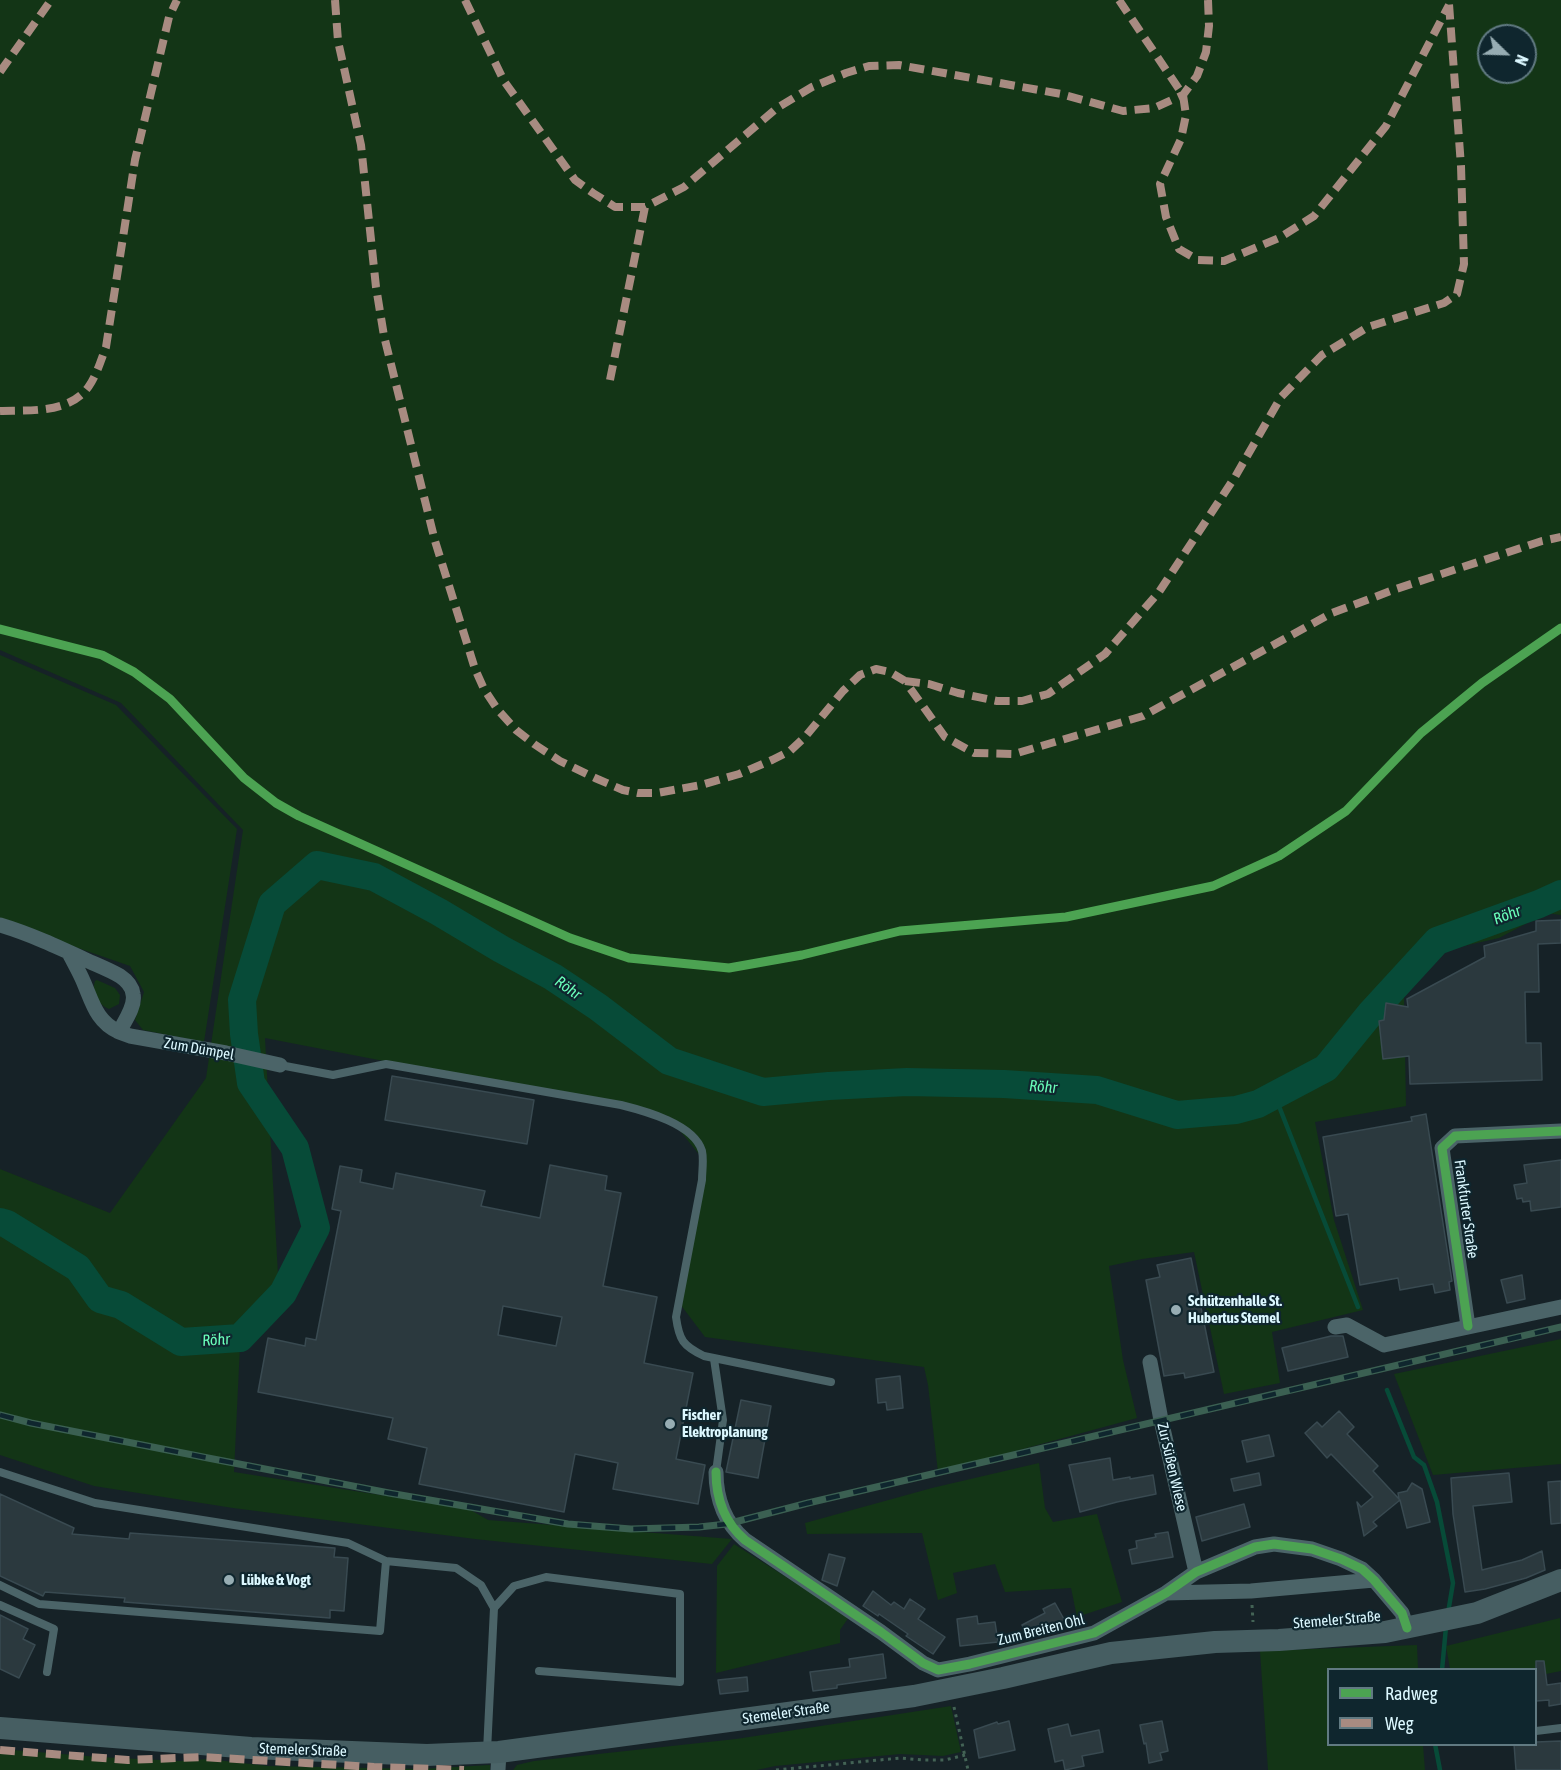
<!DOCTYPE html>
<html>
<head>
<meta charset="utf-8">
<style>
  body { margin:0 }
  #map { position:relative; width:1561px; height:1770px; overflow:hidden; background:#162227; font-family:"Asap Condensed",sans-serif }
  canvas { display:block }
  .legend { position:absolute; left:1327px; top:1668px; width:210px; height:78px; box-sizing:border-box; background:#0f262e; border:2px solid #617a82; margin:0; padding:8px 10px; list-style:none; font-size:18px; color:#dcf8ff }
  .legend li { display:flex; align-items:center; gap:12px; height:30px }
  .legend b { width:30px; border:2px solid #617a82 }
  .north { position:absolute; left:1477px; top:24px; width:60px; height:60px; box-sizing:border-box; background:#0f262e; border:2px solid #617a82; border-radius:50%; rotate:113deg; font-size:16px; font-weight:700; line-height:24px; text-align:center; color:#dcf8ff }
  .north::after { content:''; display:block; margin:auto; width:21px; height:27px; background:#97adb3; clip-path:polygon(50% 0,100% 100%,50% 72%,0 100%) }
</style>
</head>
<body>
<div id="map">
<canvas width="1561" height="1770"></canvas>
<ul class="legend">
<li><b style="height:8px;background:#4ca352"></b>Radweg</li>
<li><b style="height:8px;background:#a88b81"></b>Weg</li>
</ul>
<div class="north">N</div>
</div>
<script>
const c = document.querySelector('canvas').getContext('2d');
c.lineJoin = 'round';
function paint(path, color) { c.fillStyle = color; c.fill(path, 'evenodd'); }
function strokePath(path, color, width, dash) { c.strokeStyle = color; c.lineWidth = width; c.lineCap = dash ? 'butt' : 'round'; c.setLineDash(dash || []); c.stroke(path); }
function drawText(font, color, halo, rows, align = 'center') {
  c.font = font + ' "Asap Condensed",sans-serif'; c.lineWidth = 4.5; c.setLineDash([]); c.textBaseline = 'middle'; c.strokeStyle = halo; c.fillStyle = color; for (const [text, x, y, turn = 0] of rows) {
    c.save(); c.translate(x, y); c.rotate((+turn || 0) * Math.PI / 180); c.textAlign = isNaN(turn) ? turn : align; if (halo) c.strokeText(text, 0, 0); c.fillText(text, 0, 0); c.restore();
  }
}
const green = new Path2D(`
  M0 0H1561V915L1546 913 1499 938 1446 950 1404 995 1406 1106 1315 1122 1334 1220 1363 1310 1272 1332 1280 1383 1224 1394 1194 1252 1142 1259 1109 1266 1123 1360 1137 1418 938 1472 928 1385 924 1367 705 1337 677 1300 706 1163 668 1116 265 1038 279 1293 240 1346 234 1472 469 1509 488 1520 732 1539 712 1564 475 1539 233 1508 94 1486 0 1455V1169L110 1213 206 1078 243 830 121 703 0 650ZM1489 36H1525V72H1489Z
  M0 655 116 705 237 829 204 1042 143 1030 135 1020 144 992 130 966 0 921Z
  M97 980 115 988 120 995 119 1004 109 1009C98 1004 91 994 95 981Z
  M1561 1339V1464L1433 1475 1394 1374Z
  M1039 1463 1045 1508 1053 1522 1097 1514 1122 1602 1077 1617 1071 1588 1005 1592 995 1564 953 1573 957 1593 938 1600 922 1533 807 1534 805 1523 932 1488Z
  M734 1544 849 1617 840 1630V1643L716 1673 717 1566Z
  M1560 1618 1561 1671 1536 1676V1670L1450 1669 1446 1646Z
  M1417 1645 1418 1669 1328 1670V1744L1423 1745 1425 1770H1268L1260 1651Z
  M951 1706 961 1752 943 1756 900 1754 775 1766 757 1770H513L517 1765 534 1761 736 1739Z
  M0 1749 99 1757 180 1761 208 1759 268 1766 422 1769 490 1765V1770H0Z`);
const stream = new Path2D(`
  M1275 1096 1358 1307
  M1387 1390 1414 1457 1424 1465 1437 1502 1453 1583 1448 1613
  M1442 1670 1446 1627
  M1435 1744 1440 1770`);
const river = new Path2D(`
  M0 1222 7 1224 78 1268 100 1299 121 1305 181 1342 240 1338 283 1293 316 1228 295 1148 251 1083 244 1034 242 1000 272 904 317 865 374 877 439 912 501 949 553 977 598 1007 669 1061 763 1092 829 1086 907 1082 1004 1084 1097 1090 1177 1115 1236 1110 1258 1104 1326 1068 1370 1014 1437 941 1539 904 1561 894`);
const building = new Path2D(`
  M1561 920V943L1538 944 1539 992H1525L1526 1043H1541L1542 1080 1410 1084 1409 1056 1383 1059 1379 1021 1384 1020 1386 1003 1408 1007 1407 999 1485 957 1484 946 1536 931V921Z
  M392 1076 534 1100 527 1144 385 1120Z
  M1426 1114 1452 1281 1449 1282 1450 1290 1435 1293 1433 1284 1400 1290 1398 1278 1360 1285 1348 1214 1336 1216 1323 1137 1412 1121 1411 1117Z
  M1561 1160V1207L1531 1211 1530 1201 1523 1202 1522 1198 1517 1199 1514 1185 1527 1183 1524 1165Z
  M550 1165 607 1176 605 1190 621 1193 603 1286 657 1297 644 1363 693 1373 676 1459 705 1465 698 1504 613 1489 618 1463 575 1454 564 1512 419 1484 427 1448 388 1439 393 1418 258 1392 268 1338 305 1346 306 1338 316 1340 341 1211 332 1209 340 1166 362 1170 360 1182 393 1189 396 1173 485 1191 481 1206 540 1218ZM503 1306 562 1317 556 1346 498 1335Z
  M1191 1258 1214 1372 1185 1378 1184 1373 1164 1376 1146 1280 1160 1277 1157 1265Z
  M1522 1275 1525 1299 1507 1303 1501 1280Z
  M1331 1336H1343L1348 1357 1288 1371 1282 1348Z
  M900 1376 903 1408 887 1410 886 1402 878 1403 876 1379Z
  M741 1400 771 1406 758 1478 726 1472Z
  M1339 1411 1354 1427 1347 1434 1378 1466 1373 1471 1399 1499 1398 1493 1407 1491 1412 1483 1422 1489 1430 1522 1407 1528 1400 1500 1373 1522 1377 1526 1364 1536 1357 1502 1361 1507 1373 1497 1331 1454 1327 1458 1305 1433 1317 1422 1322 1427Z
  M1269 1435 1274 1456 1247 1462 1242 1441Z
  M1110 1458 1113 1480 1130 1477V1479L1153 1475 1156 1494 1117 1502 1080 1512 1069 1465Z
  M1259 1473 1261 1485 1234 1491 1231 1479Z
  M1509 1473 1512 1502 1473 1506 1482 1570 1522 1560 1542 1551 1545 1570 1526 1578 1485 1589 1465 1592 1453 1514 1451 1478Z
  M1561 1481V1523L1551 1524 1548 1482Z
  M0 1494 74 1528 72 1534 129 1539 130 1533 335 1548 334 1557 348 1558 344 1611 330 1610V1618L124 1602 125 1598 45 1592 43 1596 0 1576Z
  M1244 1504 1250 1527 1202 1541 1196 1517Z
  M1168 1532 1173 1557 1132 1564 1129 1550 1137 1548 1136 1541 1156 1537 1155 1534Z
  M829 1554 845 1558 837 1586 822 1580Z
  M873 1591 891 1605 894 1602 904 1609 910 1599 925 1609 918 1619 945 1637 933 1654 906 1636 908 1634 879 1614 878 1616 863 1606Z
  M1055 1603 1065 1621 1029 1639 1022 1625 1045 1613 1043 1609Z
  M0 1615 28 1629 23 1639 35 1645 19 1678 0 1669Z
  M977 1616 978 1624 995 1622 998 1642 960 1646 957 1619Z
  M883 1654 886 1678 837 1685V1688L813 1691 810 1672 850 1667 849 1659Z
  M1536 1661H1544L1547 1685 1561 1683V1704L1549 1706V1700L1536 1701Z
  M747 1677 748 1691 720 1694 718 1680Z
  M1009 1721 1015 1750 979 1758 974 1730 997 1722 998 1724Z
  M1162 1721 1168 1751 1160 1753 1162 1760 1149 1763 1146 1743 1144 1744 1140 1725Z
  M1068 1724 1071 1736 1099 1730 1103 1752 1082 1756 1084 1766 1065 1770 1063 1760 1055 1762 1048 1729Z
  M1561 1741V1770H1516L1514 1744H1536V1742Z`);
const path = new Path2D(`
  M1252 1605 1253 1622
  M954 1707 968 1770
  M776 1770 900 1758 923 1760H945L965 1755`);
const service = new Path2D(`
  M280 1065 333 1075 386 1064 621 1105C645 1111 694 1124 702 1151 704 1160 702 1171 702 1180L676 1317C679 1340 683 1346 704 1356L831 1382
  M714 1359 723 1420 716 1472
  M0 1472 95 1503 348 1543 386 1561 456 1568 481 1585 494 1608 487 1751
  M0 1585 39 1604 380 1631 386 1561
  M0 1605 54 1629 47 1672
  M494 1608 514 1586 546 1577 680 1594V1682L539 1671
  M1536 1731 1561 1728`);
const minor = new Path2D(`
  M0 925C30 934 58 947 86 960 97 965 110 970 120 976 126 980 132 986 133 994 136 1006 124 1022 119 1032 97 1022 93 1004 84 983 80 973 74 963 69 953
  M119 1032 130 1036 226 1053 280 1065
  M1468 1326 1442 1148 1455 1136 1561 1131
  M1335 1327 1347 1325 1384 1345 1561 1307
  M1150 1362 1161 1420 1196 1572
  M716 1472C716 1499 724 1522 745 1540L881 1632 923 1663 938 1670 970 1664 1094 1633 1166 1593 1196 1572 1255 1547 1274 1544 1312 1549 1341 1559 1362 1569 1374 1580 1402 1613 1407 1628
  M1166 1593 1251 1591 1374 1580
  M498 1770 499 1752`);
const secondary = new Path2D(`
  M0 1728 251 1748 427 1755 499 1752 914 1696 1003 1678 1111 1653 1215 1642 1279 1640 1385 1632 1477 1613 1561 1580`);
const rail = new Path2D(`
  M0 1415 31 1423 208 1458 389 1493 568 1524 631 1529 699 1527 727 1524 808 1503 1561 1327`);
const quiet = new Path2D(`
  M335 0 338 41 361 145 376 287 384 336 435 541 475 669 484 689 498 710 516 730 534 744 560 761 595 778 623 790 638 793H657L701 785 739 774 772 760 790 751 805 737 843 691 860 675 876 669 890 672 905 681 945 737 974 753 1014 754 1143 716 1332 613 1396 589 1542 541 1561 537
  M465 0 504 81 575 180 593 193 615 207H645L684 187 777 108 812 87 846 73 869 66 899 65 1061 94 1123 111 1154 108 1183 95 1197 76 1206 52 1209 26 1208 0
  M1119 0 1183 95 1186 115 1181 139 1160 184 1166 217 1179 249 1198 260 1224 261 1279 238 1314 216 1386 126 1449 5
  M0 72 51 0
  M610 380 645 207
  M0 411C29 410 70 414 89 386 97 374 101 360 106 347L135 160 169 17 177 0
  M905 681 929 684 958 693 997 701H1022L1048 694 1105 654 1159 592 1235 477 1281 397 1322 355 1368 327 1444 303 1457 294 1464 264 1461 166 1449 4
  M0 1750 128 1760 202 1757 374 1767 464 1770`);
const cycleway = new Path2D(`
  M0 629 102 655 134 672 170 699 244 778 276 803 299 816 570 938 629 958 729 968 802 955 900 931 1066 917 1213 886 1279 856 1346 811 1421 733 1482 683 1561 628
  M1468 1326 1442 1148 1455 1136 1561 1131
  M716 1472C716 1499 724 1522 745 1540L881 1632 923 1663 938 1670 970 1664 1094 1633 1166 1593 1196 1572 1255 1547 1274 1544 1312 1549 1341 1559 1362 1569 1374 1580 1402 1613 1407 1628`);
const markers = [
  [1176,1310,6,"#97adb3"],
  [670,1424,6,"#97adb3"],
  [229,1580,6,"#97adb3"]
];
const streetNames = [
  ["Zum Dümpel",199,1049,10],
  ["Frankfurter Straße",1466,1209,82],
  ["Zur Süßen Wiese",1172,1467,77],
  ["Stemeler Straße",1337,1620,-5],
  ["Zum Breiten Ohl",1041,1630,-14],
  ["Stemeler Straße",786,1713,-8],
  ["Stemeler Straße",303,1750,2]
];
const poiNames = [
  ["Schützenhalle St.",1188,1301],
  ["Hubertus Stemel",1188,1318],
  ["Fischer",682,1415],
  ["Elektroplanung",682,1432],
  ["Lübke & Vogt",241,1580]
];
const waterNames = [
  ["Röhr",1507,915,-21],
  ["Röhr",568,988,35],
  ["Röhr",1043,1087,4],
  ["Röhr",216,1340,-4]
];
paint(green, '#133516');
strokePath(stream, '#074b38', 4.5);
strokePath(river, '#074b38', 28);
paint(building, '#2b393e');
strokePath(building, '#394a51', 1.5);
strokePath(path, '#436355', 3, [3, 4.5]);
strokePath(service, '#4b6468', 8);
strokePath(minor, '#4b6468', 15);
strokePath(secondary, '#465e62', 22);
strokePath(rail, '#3b6052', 7);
strokePath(rail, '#0f262e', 4.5, [14]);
strokePath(quiet, '#a88b81', 8, [15, 8]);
strokePath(cycleway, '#4ca352', 9);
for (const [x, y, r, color] of markers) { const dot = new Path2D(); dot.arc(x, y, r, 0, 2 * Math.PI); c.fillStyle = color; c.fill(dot); strokePath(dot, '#0f262e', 2); }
drawText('15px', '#dcf8ff', '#0f262e', streetNames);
drawText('bold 15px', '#dcf8ff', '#0f262e', poiNames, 'left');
drawText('italic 16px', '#6affba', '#0f262e', waterNames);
</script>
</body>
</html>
